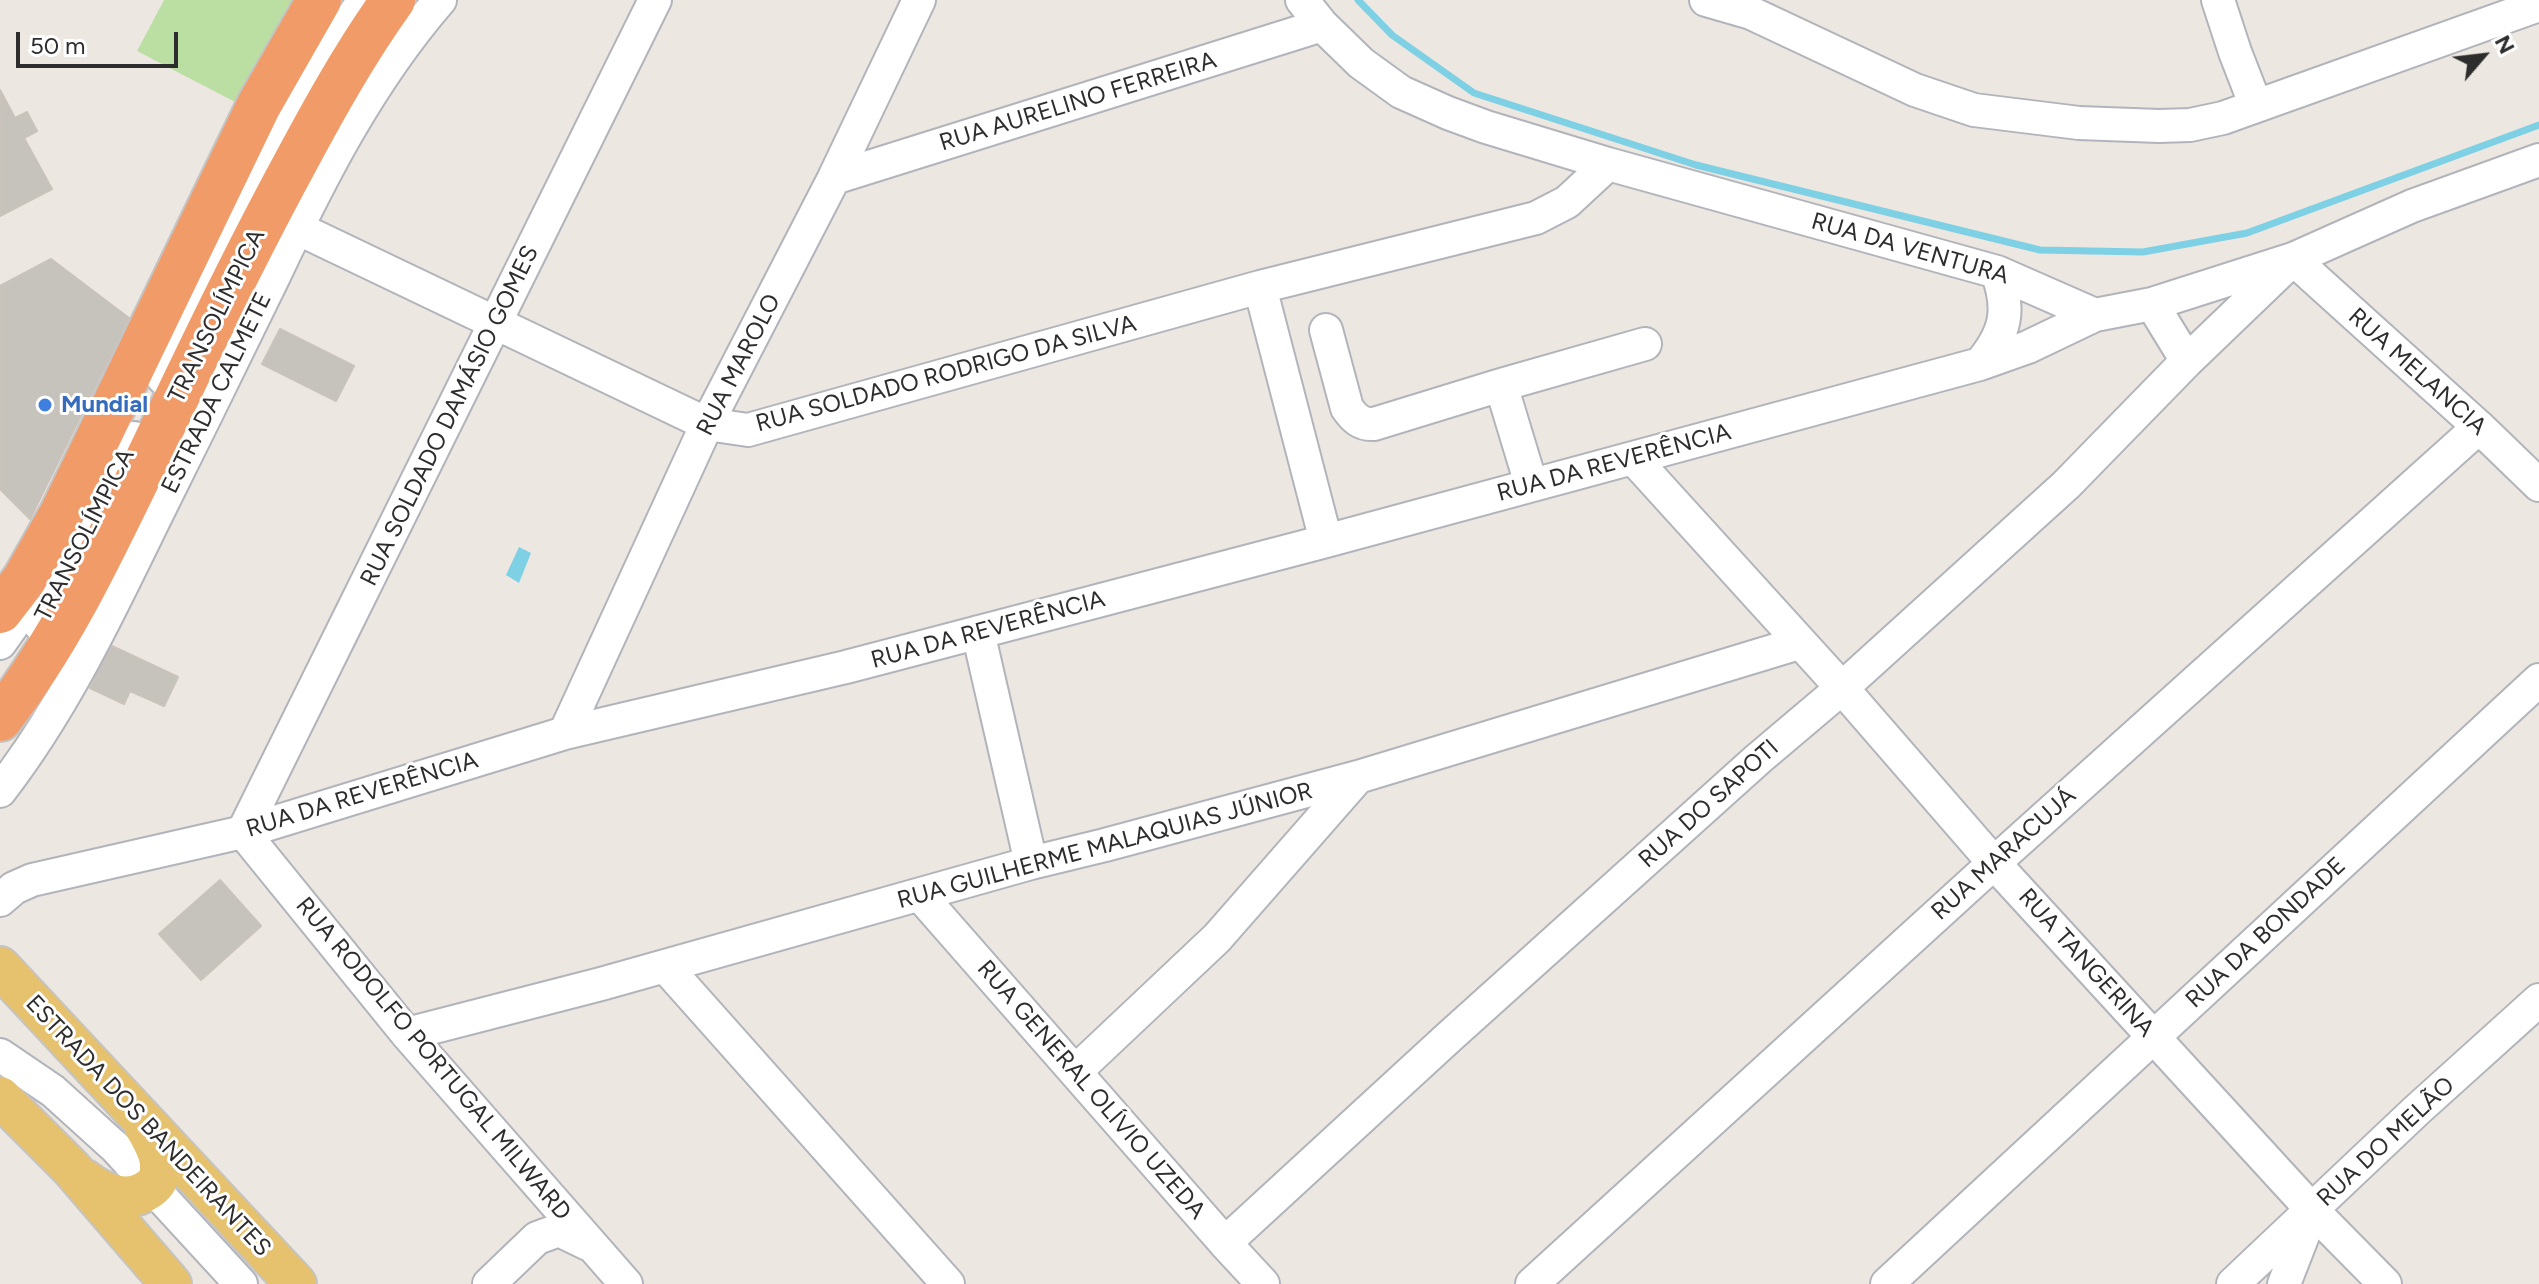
<!DOCTYPE html>
<html>
<head>
<meta charset="utf-8">
<style>
  body { margin:0 }
  #map { position:relative; width:2539px; height:1284px; overflow:hidden; background:#ede7e1; font-family:Figtree,sans-serif }
  canvas { display:block }
  .north { position:absolute; left:2443px; top:16px; width:80px; height:80px; -webkit-text-stroke:6px #fff; paint-order:stroke; rotate:62deg; font-size:22px; font-weight:700; line-height:32px; text-align:center; color:#2d2d2d }
  .north::after { content:''; display:block; margin:auto; width:28px; height:36px; background:#2d2d2d; clip-path:polygon(50% 0,100% 100%,50% 72%,0 100%) }
  .scale { position:absolute; left:16px; top:32px; width:162px; height:36px; box-sizing:border-box; border:4px solid #2d2d2d; border-top:0; padding-left:10px; font-size:24px; line-height:28px; white-space:nowrap; color:#2d2d2d; -webkit-text-stroke:6px #fff; paint-order:stroke }
</style>
</head>
<body>
<div id="map">
<canvas width="2539" height="1284"></canvas>
<div class="north">N</div>
<div class="scale">50 m</div>
</div>
<script>
const c = document.querySelector('canvas').getContext('2d');
c.lineJoin = 'round';
function paint(path, color) { c.fillStyle = color; c.fill(path, 'evenodd'); }
function strokePath(path, color, width, dash) { c.strokeStyle = color; c.lineWidth = width; c.lineCap = dash ? 'butt' : 'round'; c.setLineDash(dash || []); c.stroke(path); }
function drawText(font, color, halo, rows, align = 'center') {
  c.font = font + ' Figtree,sans-serif'; c.lineWidth = 6; c.setLineDash([]); c.textBaseline = 'middle'; c.strokeStyle = halo; c.fillStyle = color; for (const [text, x, y, turn = 0] of rows) {
    c.save(); c.translate(x, y); c.rotate((+turn || 0) * Math.PI / 180); c.textAlign = isNaN(turn) ? turn : align; if (halo) c.strokeText(text, 0, 0); c.fillText(text, 0, 0); c.restore();
  }
}
const green = new Path2D(`
  M164 0H292L239 104 137 51Z`);
const water = new Path2D(`
  M519 547 531 553 519 583 506 575Z`);
const stream = new Path2D(`
  M1358 0 1392 35 1474 93 1696 165 2040 250 2143 252 2247 233 2539 125`);
const building = new Path2D(`
  M0 90 15 118 27 112 37 131 24 138 52 189 0 216Z
  M51 259 129 318 30 519 0 489V286Z
  M280 329 354 366 336 401 262 364Z
  M112 646 178 677 164 706 130 691 124 704 90 688Z
  M220 880 261 926 201 980 159 934Z`);
const minor = new Path2D(`
  M1302 0 1322 25 1361 63 1401 92 1448 113 1486 127 1608 164 1997 272 2095 315
  M1706 0 1751 13 1915 90 1974 110 2079 123 2159 126 2190 125 2223 118 2539 5
  M2218 0 2235 52 2256 106
  M834 178 1322 25
  M297 228 707 424 748 430 1260 287 1536 218 1567 202 1608 164
  M2293 259 2479 427 2539 485
  M1260 287 1326 541
  M2152 304 2187 361
  M1326 330 1347 408C1354 418 1361 425 1374 424L1501 385 1645 344
  M1980 364C2006 333 2011 310 1997 272
  M163 378C223 248 283 118 364 0
  M1501 385 1531 484
  M1633 458 1842 688 1994 863 2313 1211 2385 1284
  M40 625 134 438
  M978 632 1031 863
  M0 643 32 598
  M565 733 707 424 834 178 919 0
  M0 791C65 707 109 612 155 518 195 437 236 355 275 274 321 177 369 82 440 0
  M243 832 655 0
  M243 832 407 1034 626 1284
  M920 895 1225 1243 1263 1284
  M0 900 14 888 32 880 243 832 565 733 846 667 1326 541 1980 364 2028 347 2095 315 2152 304 2293 259 2412 206 2539 160
  M665 966 948 1284
  M407 1034 601 984 1031 863 1105 845 1358 777 1799 643
  M0 1055 53 1091 116 1148 241 1284
  M1076 1071 1217 938 1358 777
  M1225 1243 1448 1038 1758 759 1842 688 2066 485 2187 361 2287 265
  M489 1284 537 1238 559 1230 588 1244
  M1532 1284 1994 863 2479 427
  M1887 1284 2539 680
  M2233 1284 2417 1110 2539 1000
  M2284 1284 2309 1220`);
const major = new Path2D(`
  M0 967 296 1284
  M0 1097 71 1168 171 1284
  M85 1180C103 1194 128 1204 149 1189 156 1184 160 1178 160 1168 161 1154 152 1139 145 1127`);
const highway = new Path2D(`
  M0 611 24 580 62 513 259 105 319 0
  M0 719C62 640 103 550 147 460 194 362 241 263 293 167 324 109 355 53 393 0`);
const markers = [
  [45,405,8,"#3f7fe0"]
];
const streetNames = [
  ["RUA AURELINO FERREIRA",1078,102,-17],
  ["RUA DA VENTURA",1910,249,16],
  ["TRANSOLÍMPICA",217,316,-64],
  ["RUA MAROLO",739,365,-63],
  ["RUA MELANCIA",2417,372,42],
  ["RUA SOLDADO RODRIGO DA SILVA",946,374,-15],
  ["ESTRADA CALMETE",217,393,-64],
  ["RUA SOLDADO DAMÁSIO GOMES",450,416,-64],
  ["RUA DA REVERÊNCIA",1614,463,-15],
  ["TRANSOLÍMPICA",85,535,-63],
  ["RUA DA REVERÊNCIA",988,630,-15],
  ["RUA DA REVERÊNCIA",362,795,-17],
  ["RUA DO SAPOTI",1709,804,-42],
  ["RUA GUILHERME MALAQUIAS JÚNIOR",1105,846,-15],
  ["RUA MARACUJÁ",2004,854,-42],
  ["RUA DA BONDADE",2266,933,-43],
  ["RUA TANGERINA",2086,963,48],
  ["RUA RODOLFO PORTUGAL MILWARD",433,1059,50],
  ["RUA GENERAL OLÍVIO UZEDA",1091,1090,49],
  ["ESTRADA DOS BANDEIRANTES",148,1126,47],
  ["RUA DO MELÃO",2386,1142,-43]
];
const shopNames = [
  ["Mundial",61,405]
];
paint(green, '#bbdfa3');
paint(water, '#7ed0e5');
strokePath(stream, '#7ed0e5', 7);
paint(building, '#c6c2bc');
strokePath(building, '#c9c3bb', 2);
strokePath(minor, '#b2b4bc', 36);
strokePath(major, '#c4c4c4', 44);
strokePath(highway, '#c4c4c4', 48);
strokePath(minor, '#fff', 32);
strokePath(major, '#e6c26e', 40);
strokePath(highway, '#f19b69', 44);
for (const [x, y, r, color] of markers) { const dot = new Path2D(); dot.arc(x, y, r, 0, 2 * Math.PI); c.fillStyle = color; c.fill(dot); strokePath(dot, '#fff', 3); }
drawText('24px', '#2d2d2d', '#fff', streetNames);
drawText('bold 24px', '#366cbe', '#fff', shopNames, 'left');
</script>
</body>
</html>
